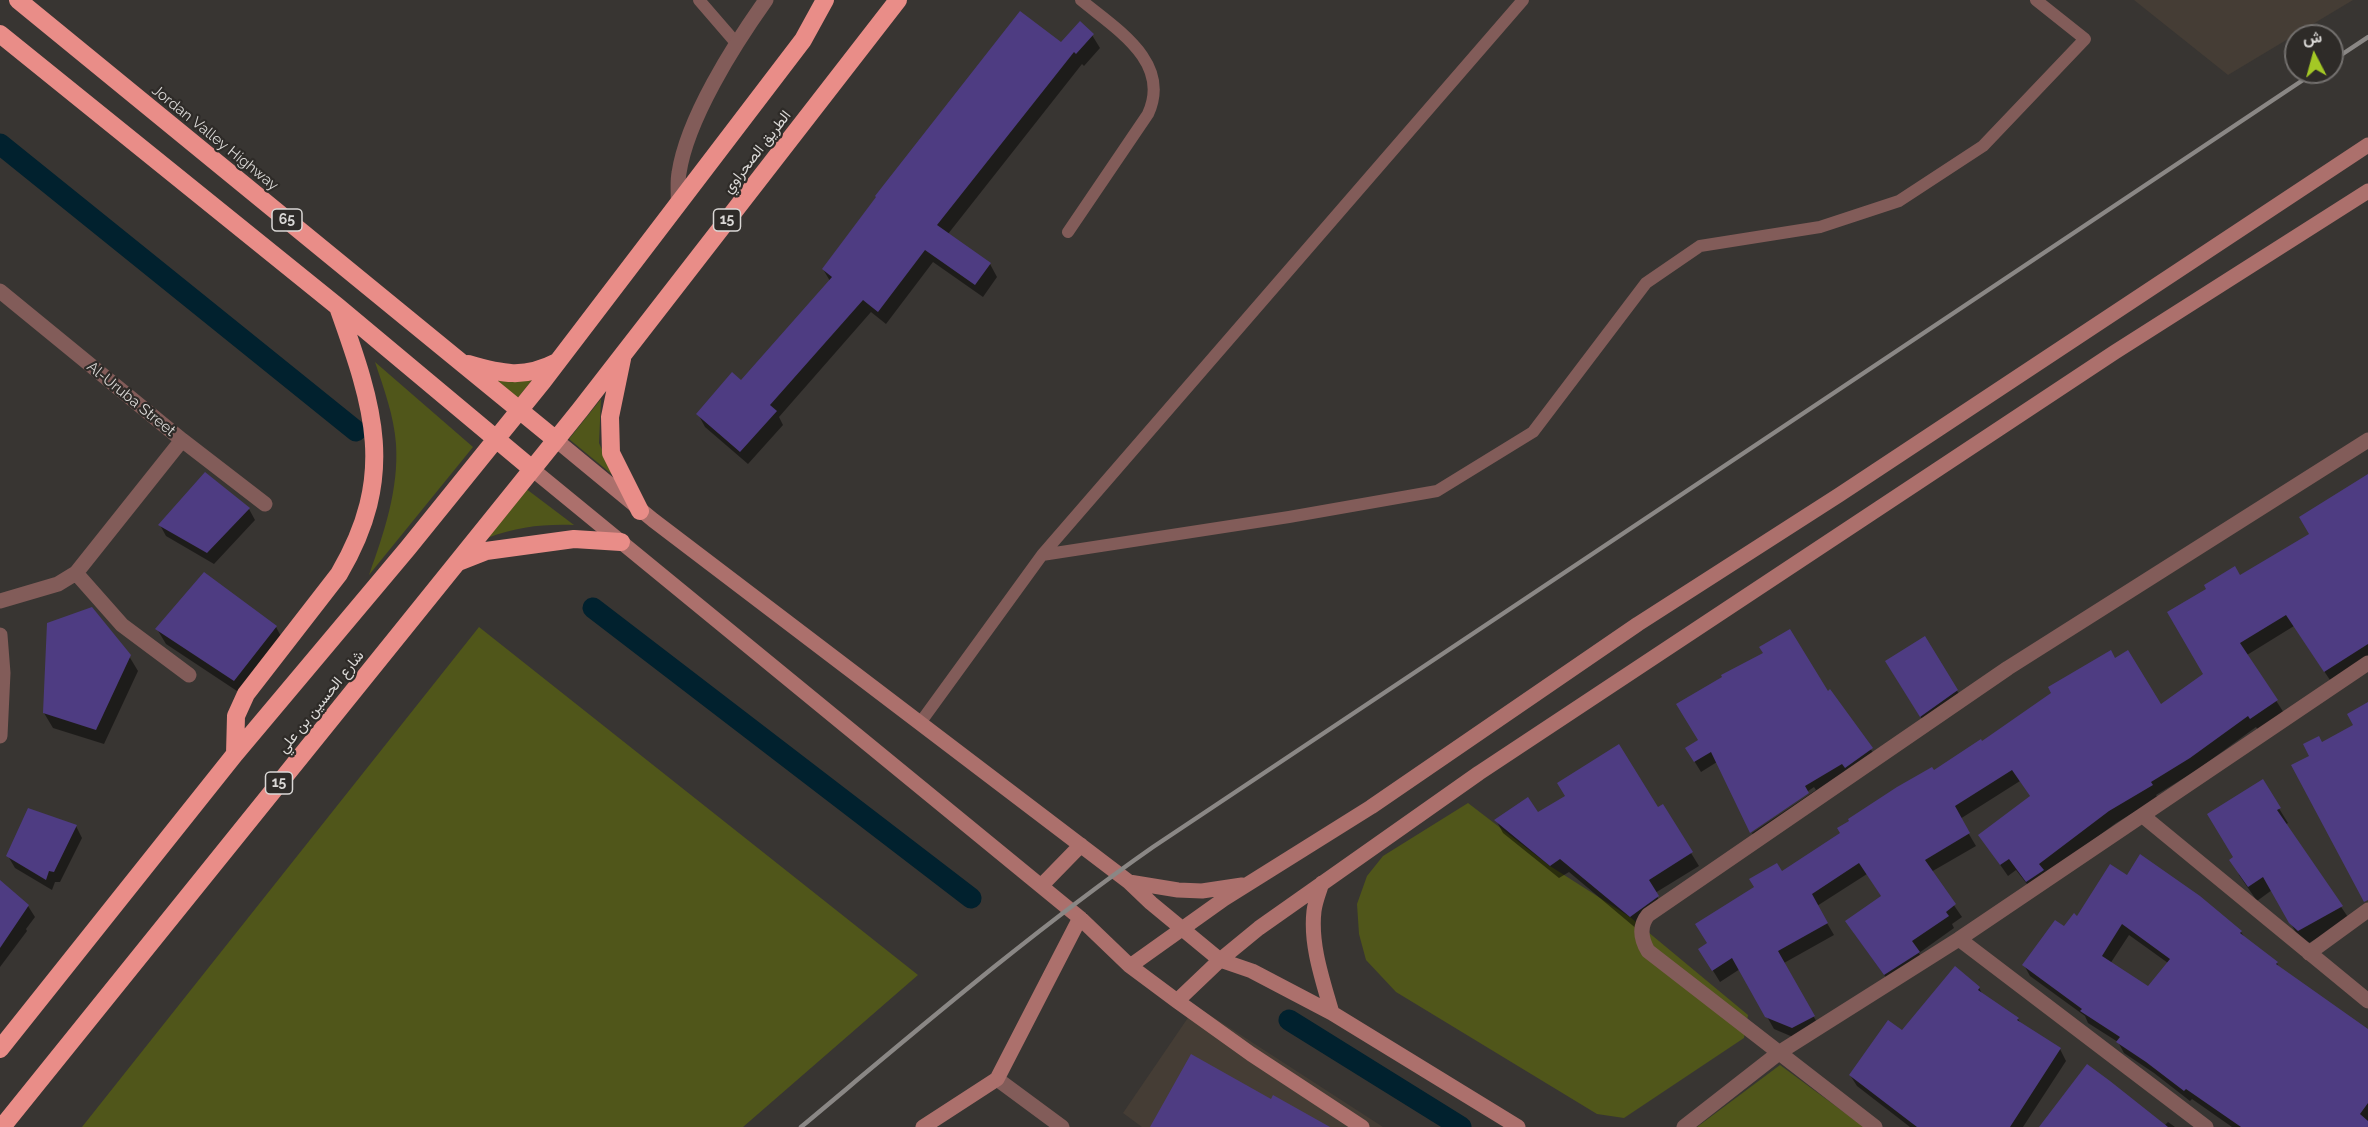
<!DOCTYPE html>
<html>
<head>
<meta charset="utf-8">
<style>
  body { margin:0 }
  #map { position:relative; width:2368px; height:1127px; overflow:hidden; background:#383532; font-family:Raleway,Vazirmatn,sans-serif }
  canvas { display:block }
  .north { position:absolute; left:2284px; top:24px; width:60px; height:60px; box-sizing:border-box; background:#2e2b28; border:2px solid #73706e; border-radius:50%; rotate:354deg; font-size:16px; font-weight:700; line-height:24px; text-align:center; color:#dad8d6 }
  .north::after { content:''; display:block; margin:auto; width:21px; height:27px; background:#a4c825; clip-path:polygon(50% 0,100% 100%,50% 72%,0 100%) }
</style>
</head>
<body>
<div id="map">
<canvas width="2368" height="1127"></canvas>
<div class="north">ش</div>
</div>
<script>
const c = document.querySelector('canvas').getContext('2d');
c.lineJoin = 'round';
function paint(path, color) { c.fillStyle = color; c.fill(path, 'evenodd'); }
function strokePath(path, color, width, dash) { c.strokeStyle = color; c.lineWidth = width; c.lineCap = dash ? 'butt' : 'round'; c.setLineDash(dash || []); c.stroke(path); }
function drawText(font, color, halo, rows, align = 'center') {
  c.font = font + ' Raleway,Vazirmatn,sans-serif'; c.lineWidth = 4.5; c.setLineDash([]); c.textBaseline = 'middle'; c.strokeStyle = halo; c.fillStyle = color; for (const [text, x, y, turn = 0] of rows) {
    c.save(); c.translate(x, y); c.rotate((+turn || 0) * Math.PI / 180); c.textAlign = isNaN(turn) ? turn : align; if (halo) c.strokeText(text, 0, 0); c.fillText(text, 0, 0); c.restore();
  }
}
const built = new Path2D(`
  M2134 0H2353L2228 75Z
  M1196 1006 1383 1127H1142L1123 1113Z`);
const green = new Path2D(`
  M375 362 473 447 369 575C384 533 399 489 396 444 394 416 384 389 375 362Z
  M484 375H536L516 400Z
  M601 399 599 443 614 476 569 439Z
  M525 488 574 525C541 524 518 527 487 538Z
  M479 627 918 975 743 1127H82Z
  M1468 803 1550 866 1630 917 1748 1015 1744 1038 1624 1118 1597 1114 1396 992 1366 960 1359 934 1357 904 1367 876 1383 856Z
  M1780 1065 1864 1127H1697Z`);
const shadow = new Path2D(`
  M1092 35 1100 48 1084 66 1082 64 948 234 990 264 997 277 983 297 933 262 886 324 871 312 779 417 783 425 748 464 705 427 698 414 741 382 830 281 823 269 1061 44Z
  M2368 476V660L2332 683 2294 626 2247 655 2284 713 2258 730 2256 727 2197 770 2156 795 2158 798 2116 823 2045 876 2034 893 2016 870 2008 876 1980 836 2031 797 2020 781 1960 819 1976 846 1931 872 1962 917 1952 924 1954 928 1919 953 1925 965 1892 986 1854 933 1882 897 1867 874 1817 906 1834 935 1784 963 1820 1028 1800 1040 1774 1029 1740 969 1720 982 1707 961 1709 944 1781 874 1933 772 2115 660 2161 706 2205 674 2239 577 2311 534Z
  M249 509 255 520 214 564 166 536 160 525Z
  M276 627 284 642 243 695 166 644 157 629Z
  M1924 638 1964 702 1927 727 1893 673Z
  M129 656 138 671 104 744 53 728 44 713Z
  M1828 693 1878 759 1758 843 1752 833 1816 790 1814 787 1751 831 1717 762 1701 772 1693 759Z
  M2262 781 2288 823 2285 825 2350 920 2307 944 2299 938 2272 890 2257 901 2239 875 2235 858Z
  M1662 806 1699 866 1655 893 1665 910 1638 930 1569 872 1559 878 1503 833 1496 820 1538 814 1658 809Z
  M76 826 82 838 60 882H55L52 890 15 868 8 856Z
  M2127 877 2241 932 2246 940 2277 963 2279 968 2368 1032V1127H2232L2192 1099 2190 1101 2154 1073 2124 1053 2118 1042 2088 1023 2085 1016 2030 976 2024 965ZM2129 935 2168 963 2148 988 2110 964Z
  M0 882 28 906 35 917 26 929 27 931 0 967Z
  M1979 988 1983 995 2018 1019 2021 1024 2060 1049 2066 1061 2023 1127H1910L1857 1086 1850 1075 1902 1032Z
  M2168 1122 2175 1127H2041L2164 1126Z`);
const canal = new Path2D(`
  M0 144 356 431
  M593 608 971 898
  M1289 1020 1461 1127`);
const building = new Path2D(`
  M1020 11 1061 42 1080 21 1094 34 1076 54 1074 52 937 225 991 263 975 285 925 250 878 312 863 300 770 405 777 411 740 452 696 414 732 372 741 380 832 277 822 269 876 197 875 196Z
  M205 472 250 508 207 553 158 525Z
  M2368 474V644L2324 672 2286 615 2240 643 2278 700 2250 719 2248 716 2190 758 2151 782 2153 785 2109 811 2039 864 2044 870 2026 882 2009 859 2000 865 1978 835 2030 796 2012 770 1955 806 1970 833 1925 860 1956 904 1946 912 1949 916 1912 941 1920 952 1884 975 1845 921 1881 896 1859 863 1812 894 1828 923 1778 951 1815 1016 1792 1028 1765 1017 1732 958 1712 971 1698 949 1707 943 1695 924 1754 887 1749 879 1777 863 1782 871 1840 833 1837 828 1849 821 1848 819 1897 787 1932 767 1934 770 1981 739 1982 741 2051 693 2048 687 2111 650 2115 658 2128 650 2161 704 2203 674 2167 612 2206 589 2204 585 2235 566 2240 575 2309 534 2299 517Z
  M204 572 277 626 234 681 155 629Z
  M92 607 131 655 96 730 43 713 47 623Z
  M1790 629 1828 691 1830 689 1873 748 1845 768 1842 764 1805 786 1809 793 1750 833 1711 752 1694 762 1685 748 1698 740 1676 704 1722 677 1721 675 1763 653 1759 647Z
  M1925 636 1958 690 1920 717 1885 661Z
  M2368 702V900L2364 902 2291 765 2309 756 2303 744 2319 736 2322 742 2353 725 2347 714Z
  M1619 744 1658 807 1663 804 1693 852 1649 880 1659 896 1630 917 1560 859 1550 866 1494 820 1528 797 1538 812 1565 796 1557 783Z
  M2263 779 2281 808 2277 810 2343 906 2298 931 2289 923 2263 877 2248 887 2229 860 2233 857 2207 814Z
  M28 808 77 825 54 872 49 871 46 880 6 856Z
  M2140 854 2200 896 2242 931 2240 933 2278 962 2276 964 2368 1029V1103L2360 1114 2368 1121V1127H2241L2186 1089 2184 1091 2146 1062 2116 1042 2120 1037 2080 1011 2082 1009 2022 965 2055 920 2064 926 2074 913 2077 916 2110 864 2127 875ZM2122 924 2170 959 2148 986 2102 956Z
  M0 880 29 905 0 948Z
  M1955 966 1980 987 1978 990 2019 1018 2017 1020 2061 1048 2010 1127H1917L1849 1075 1888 1020 1902 1030Z
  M1191 1054 1271 1099 1273 1095 1330 1127H1150Z
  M2087 1064 2110 1081 2168 1127H2039Z`);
const lane = new Path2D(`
  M699 0 737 44
  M1068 232 1148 114C1172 62 1116 29 1081 0
  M1042 555 1289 517 1437 491 1533 432 1646 283 1700 246 1820 227 1899 201 1983 146 2085 39 2036 0
  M920 723 1042 555 1523 0`);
const street = new Path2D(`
  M678 206C679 195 677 183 679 173 687 119 734 45 766 0
  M0 291 182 440 265 504
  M76 573 122 625 189 675
  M0 601 58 584 76 573 182 440
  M0 635 3 673 0 736
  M2143 816 2368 1001
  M1959 939 2206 1127
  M2309 953 2368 910
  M997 1079 1062 1127
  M1684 1127 1780 1052 1959 939 2368 663
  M1875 1127 1648 951C1641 939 1639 926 1648 915L2008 668 2368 440`);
const secondary = new Path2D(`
  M556 440 653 520 1129 882 1151 903 1220 960 1252 971 1332 1013 1518 1127
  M532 469 1080 918 1130 966 1177 1001 1251 1054 1362 1127
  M1129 882 1178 890 1202 891 1242 885
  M1322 883C1319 892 1315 902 1314 911 1310 945 1323 981 1332 1013
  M1041 886 1081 845
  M1130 966 1224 899 1371 807 1638 624 1839 495 2368 145
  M1177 1001 1220 960 1259 928 1479 773 2115 352 2368 191
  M923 1127 997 1079 1080 918`);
const highway = new Path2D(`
  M18 0 556 440
  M0 34 337 306 532 469
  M622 359 610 417 611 453 640 511
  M468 364C502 374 524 379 557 362
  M458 562 486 551 574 539 621 542
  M235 754 236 716 246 694 339 574C397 475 374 408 338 307
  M0 1049 235 754 408 548 543 381 803 40 825 0
  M2 1127 580 410 898 0`);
const rail = new Path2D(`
  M2332 61 2368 37
  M801 1127C916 1031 1030 933 1153 847L2315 72`);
const shields = [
  [287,220,30],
  [727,220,27],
  [279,783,27]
];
const shieldNames = [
  ["65",287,220],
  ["15",727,220],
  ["15",279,783]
];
const streetNames = [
  ["Jordan Valley Highway",215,138,39],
  ["الطريق الصحراوي",757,152,-52],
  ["Al-Uruba Street",131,399,39],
  ["شارع الحسين بن علي",321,702,-51]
];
paint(built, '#453d35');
paint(green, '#50561a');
paint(shadow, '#0007');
strokePath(canal, '#01212e', 21);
paint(building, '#4e3c82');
strokePath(lane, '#825c59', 12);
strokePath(street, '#825c59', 15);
strokePath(secondary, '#ac706c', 15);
strokePath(highway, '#e98d88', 18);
strokePath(rail, '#8a8785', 4.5);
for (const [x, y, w] of shields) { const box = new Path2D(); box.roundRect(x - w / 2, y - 11, w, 22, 4.5); c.fillStyle = '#2e2b28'; c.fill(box); strokePath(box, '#dad8d6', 1.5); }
drawText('bold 14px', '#dad8d6', null, shieldNames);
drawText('15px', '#dad8d6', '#2e2b28', streetNames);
</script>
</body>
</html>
